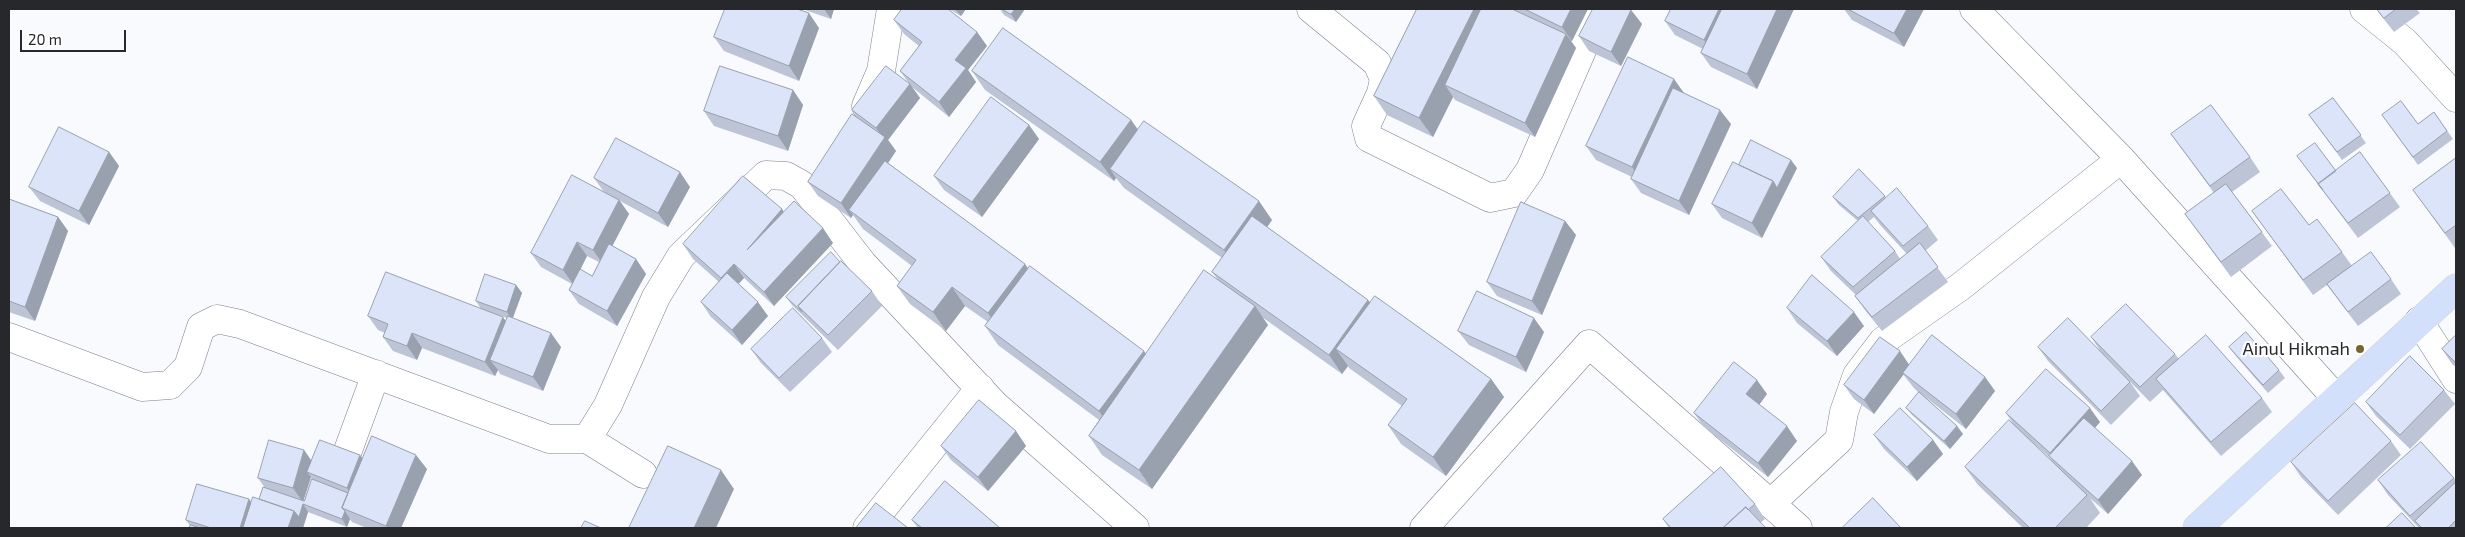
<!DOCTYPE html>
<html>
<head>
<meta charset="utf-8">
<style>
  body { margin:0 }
  #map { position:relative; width:2465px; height:537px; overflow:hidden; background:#f8fafe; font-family:"Exo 2",sans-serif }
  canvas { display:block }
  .frame { position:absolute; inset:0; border:10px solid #27282c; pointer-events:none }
  .scale { position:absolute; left:20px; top:30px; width:106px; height:22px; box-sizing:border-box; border:2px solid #27282c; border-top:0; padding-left:6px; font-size:15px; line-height:18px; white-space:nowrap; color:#27282c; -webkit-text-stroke:4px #fff; paint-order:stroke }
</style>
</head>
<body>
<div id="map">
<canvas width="2465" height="537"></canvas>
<div class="frame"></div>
<div class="scale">20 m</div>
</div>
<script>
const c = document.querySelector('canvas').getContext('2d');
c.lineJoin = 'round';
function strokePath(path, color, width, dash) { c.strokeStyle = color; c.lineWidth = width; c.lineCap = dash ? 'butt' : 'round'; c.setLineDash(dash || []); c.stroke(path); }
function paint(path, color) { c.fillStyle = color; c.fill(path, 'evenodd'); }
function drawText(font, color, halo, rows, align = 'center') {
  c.font = font + ' "Exo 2",sans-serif'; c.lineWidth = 4.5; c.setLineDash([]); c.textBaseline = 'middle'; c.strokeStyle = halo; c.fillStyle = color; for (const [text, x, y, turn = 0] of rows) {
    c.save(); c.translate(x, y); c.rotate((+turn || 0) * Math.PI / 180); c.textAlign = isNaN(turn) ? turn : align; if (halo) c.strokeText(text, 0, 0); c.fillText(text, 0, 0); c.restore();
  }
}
const minor = new Path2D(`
  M1311 9 1377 63 1384 79 1381 93 1366 126 1369 138 1490 198 1514 193 1530 170 1600 9
  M1974 9 2121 159 2336 398
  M2364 9 2405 42 2456 98
  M866 106 881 71 891 9
  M2419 321 2456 379
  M9 337 142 387 170 385 188 367 201 327 217 319 240 324 549 439H587L643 474
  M587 439 608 405 656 297 681 256 766 175 786 176 802 185 863 264 995 405 1135 528
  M347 453 376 374
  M1770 504 1839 440 1844 412 1857 375 1883 341 1960 287 2121 159
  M867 528 980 388
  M1424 528 1589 344 1798 528`);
const major = new Path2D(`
  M2197 528 2456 288`);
const wall = new Path2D(`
  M802 9H834L831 19Z
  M949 9H966L961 16Z
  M1000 9H1025L1016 22 1004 15Z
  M1417 9H1588L1572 41H1571L1576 48 1535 137 1455 100 1453 97 1433 137 1387 115 1374 96Z
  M1671 9H1794L1757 89 1711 67 1701 53 1703 49 1675 35 1665 21Z
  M1844 9H1924L1904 47 1852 20Z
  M2376 9H2416L2420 13 2394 32Z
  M1631 10 1642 24 1621 66 1589 51 1579 36Z
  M894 20 977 32 987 46 968 70 976 82 949 117 912 87 920 98 888 140 896 151 888 163 1028 269 1146 354 1219 281 1212 272 1222 258 1124 188 1116 178 1114 181 985 90 972 71 1131 120 1138 130 1272 220 1267 227 1370 302 1491 379 1504 397 1446 476 1401 444 1388 425 1402 406 1349 368 1348 366 1342 374 1262 317 1268 325 1152 489 1102 455 1089 436 1099 420 998 345 985 326 988 322 965 306 946 331 910 304 897 286 912 266 863 229 853 215 851 218 818 196 808 182 858 118 852 110 908 82 900 71 919 46 904 34Z
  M819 28 799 81 724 51 714 37Z
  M1674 79 1683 93 1731 124 1689 215 1641 193 1631 179 1632 177 1596 160 1586 146Z
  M793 90 803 105 788 151 714 126 704 111Z
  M2333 98 2366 143 2342 160 2309 115Z
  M2434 112 2453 139 2418 165 2382 115 2418 124Z
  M1029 125 1039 139 982 217 944 190 934 176Z
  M2171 134 2250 157 2260 172 2232 192 2272 246 2231 277 2185 214 2214 193Z
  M109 152 119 166 89 225 40 201 29 187Z
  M2360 152 2400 207 2358 238 2297 156 2336 171Z
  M2456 158V247L2455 248 2413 190Z
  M1739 165 1797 168 1762 238 1722 218 1712 204Z
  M594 178 690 187 668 227 620 201 629 214 612 246 636 259 646 274 617 326 579 304 569 290 572 284 541 267 531 253 604 192ZM587 256 599 262 592 276 580 270Z
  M1885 196 1886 198 1928 226 1938 240 1925 251 1948 282 1882 331 1865 310 1855 296 1856 295 1831 271 1821 257 1858 221 1839 205 1833 197ZM1874 217 1881 226 1907 254 1900 259 1895 251 1868 222Z
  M9 199 58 217 68 231 35 321 9 312Z
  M782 209 783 212 833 243 774 306 744 278 738 284 768 316 742 345 711 317 701 302 719 282 693 259 683 244Z
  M2252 211 2309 225 2342 252 2352 266 2391 279 2401 294 2358 326 2327 285 2313 295Z
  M1565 221 1576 235 1542 315 1497 296 1487 282Z
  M516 285 522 293 513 318 561 347 543 391 500 374 498 370 495 376 422 348 417 360 393 351 383 337 385 333 378 330 368 316 506 322 507 318 481 309 476 301Z
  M872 291 882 306 838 350 792 305 786 297Z
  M1787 308 1864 326 1837 356 1797 323Z
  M1458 331 1544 332 1526 372 1469 345Z
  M2456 335V367L2452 364 2442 349Z
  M2091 337 2175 354 2179 359 2262 398 2272 412 2221 456 2163 390 2150 402 2101 352Z
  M822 338 832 352 790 392 761 363 751 349Z
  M2038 347 2130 382 2140 396 2111 425 2048 361Z
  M2229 347 2279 370 2285 378 2268 393 2235 355Z
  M1909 365 1985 377 1995 391 1966 429 1924 396 1963 434 1950 449 1912 415 1906 408 1919 393 1913 387 1903 374 1874 414 1854 399 1844 385Z
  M2444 390 2455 404 2410 449 2376 416 2366 402Z
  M1767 394 1759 405 1797 441 1768 477 1704 427 1694 413Z
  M2006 413 2100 422 2095 428 2142 475 2108 514 2090 498 2100 513 2086 528H2023L1978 485 1965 467 2014 425ZM2030 440 2049 457 2052 461Z
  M1016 431 1026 446 988 491 951 460 941 446Z
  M1874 435 1933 440 1943 454 1917 481 1884 449Z
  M2391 441 2401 455 2338 515 2301 477 2291 462Z
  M304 450 312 461 360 455 363 459 427 469 401 528H367L352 522 350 519 347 527 308 512 303 528H189L190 526 186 520 249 499 251 503 259 499 265 488 258 478ZM311 477 312 479 304 501H303Z
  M2454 478 2456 481V528H2419L2388 495 2378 480Z
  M1755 504 1765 519 1760 523 1766 528H1669L1663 519Z
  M912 520 1000 528H918Z`);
const shadedWall = new Path2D(`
  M824 9H834L831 19Z
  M955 9H966L961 16Z
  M1015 9H1025L1016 22 1011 14Z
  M1474 9H1497L1445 85 1453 97 1433 137 1419 118Z
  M1571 9H1588L1572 41 1562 27Z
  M1719 9H1736L1714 54 1704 40Z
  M1777 9H1794L1757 89 1747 74Z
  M1907 9H1924L1904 47 1894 33Z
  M1631 10 1642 24 1621 66 1611 52Z
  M809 13 819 28 799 81 789 66Z
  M977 32 987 46 968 70 976 82 949 117 939 102 955 60Z
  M1566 34 1576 48 1535 137 1525 123Z
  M1674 79 1684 93 1642 182 1632 167Z
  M910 84 920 98 888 140 896 151 854 214 849 210 853 215 851 218 841 203 884 139 876 128Z
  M793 90 803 105 788 151 778 136Z
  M1720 110 1731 124 1689 215 1679 201Z
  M1131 120 1144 138 1110 169 1116 178 1114 181 1100 162Z
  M1029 125 1039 139 982 217 972 202Z
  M109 152 119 166 89 225 79 211Z
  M1791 160 1797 168 1762 238 1752 223 1773 181Z
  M680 172 690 187 668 227 658 213Z
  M619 200 629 214 603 264 593 250Z
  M1259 201 1272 220 1238 269 1224 250Z
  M782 209 792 224 747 250Z
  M58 217 68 231 35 321 25 307Z
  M1565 221 1576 235 1542 315 1532 301Z
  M823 228 833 243 774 306 764 292Z
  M577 242 587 256 573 284 563 270Z
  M636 259 646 274 617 326 607 311Z
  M734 264 744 278 731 292 721 278Z
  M1025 264 1038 282 1001 332 988 313Z
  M516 285 522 293 512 320 507 312Z
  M952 287 965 306 946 331 933 312Z
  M1368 300 1382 318 1336 349 1348 366 1342 374 1329 355Z
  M758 302 768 316 742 345 732 330Z
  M1255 306 1268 325 1152 489 1139 470Z
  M1854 312 1864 326 1837 356 1827 341Z
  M503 317 513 332 490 360 498 370 495 376 485 362Z
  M1534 318 1544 332 1526 372 1516 357Z
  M412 333 422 348 417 360 407 346Z
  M551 333 561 347 543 391 533 377Z
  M1144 351 1157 370 1112 430 1099 411Z
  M1900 351 1910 366 1874 414 1864 400Z
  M1985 377 1995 391 1966 429 1956 414Z
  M1491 379 1504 397 1446 476 1433 457Z
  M1757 380 1767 394 1756 409 1746 394Z
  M2090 408 2100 422 2060 467 2050 453Z
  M1787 426 1797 441 1768 477 1758 463Z
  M1957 426 1963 434 1950 449 1944 441Z
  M1016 431 1026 446 988 491 978 477Z
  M1933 440 1943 454 1917 481 1907 467Z
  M304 450 314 465 307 472 311 477 303 502 293 488Z
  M360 455 370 469 357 502 347 488Z
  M416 455 427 469 401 528H388L386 526Z
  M2132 461 2142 475 2108 514 2098 500Z
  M721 470 734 489 716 528H694Z
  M249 499 259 514 255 528H240Z
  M303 504 308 512 303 528H288L294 511Z
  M345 511 350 519 347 527 342 519Z`);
const building = new Path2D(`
  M725 9H797L809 13 789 66 714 37Z
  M902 9H948L977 32 955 60 966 68 939 102 900 71 922 42 894 20Z
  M1002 9H1015L1011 14Z
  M1417 9H1474L1419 118 1374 96Z
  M1481 9H1512L1566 34 1525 123 1445 85Z
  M1525 9H1571L1562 27Z
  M1593 9H1629L1631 10 1611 52 1579 36Z
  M1671 9H1719L1704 40 1665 21Z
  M1722 9H1777L1747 74 1701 53Z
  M1848 9H1907L1894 33Z
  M2377 9H2396L2384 18Z
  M1003 28 1131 120 1100 162 972 71Z
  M1628 57 1674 79 1632 167 1586 146Z
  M720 66 793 90 778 136 704 111Z
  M886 66 910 84 876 128 852 110Z
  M1673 88 1720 110 1679 201 1631 179Z
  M991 97 1029 125 972 202 934 176Z
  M2333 98 2361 135 2337 152 2309 115Z
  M2401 101 2418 124 2434 112 2447 131 2413 157 2382 115Z
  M2211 105 2250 157 2210 186 2171 134Z
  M852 114 885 137 841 203 808 182Z
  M1144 121 1259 201 1224 250 1110 169Z
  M59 127 109 152 79 211 29 187Z
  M616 138 680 172 658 213 594 178Z
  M1751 140 1791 160 1777 188 1773 181 1739 165Z
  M2315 143 2336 171 2318 184 2323 190 2297 156Z
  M2360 152 2390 193 2348 223 2318 184Z
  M2456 158V225L2445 233 2413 190Z
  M885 161 1025 264 988 313 952 287 933 312 897 286 916 260 849 210Z
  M1733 162 1773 181 1752 223 1712 204Z
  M1859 169 1885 196 1858 218 1833 197Z
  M572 175 619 200 593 250 577 242 563 270 531 253Z
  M743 176 782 209 747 250 794 201 823 228 764 292 734 264 721 278 683 244Z
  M2226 184 2262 232 2221 262 2185 214Z
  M1897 188 1928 226 1903 246 1871 211Z
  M2281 189 2309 225 2317 219 2342 252 2303 280 2252 211Z
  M9 199 58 217 25 307 9 301Z
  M1521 202 1565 221 1532 301 1487 282Z
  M1252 216 1368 300 1329 355 1212 272Z
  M1863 216 1895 251 1853 287 1821 257Z
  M1920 243 1938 267 1872 317 1855 296Z
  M609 244 636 259 607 311 569 290 580 269 592 276Z
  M831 252 840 262 798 306 802 312 786 297Z
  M2371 252 2391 279 2348 312 2327 284Z
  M841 261 872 291 828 335 798 306Z
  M1030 266 1144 351 1099 411 985 326Z
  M1204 270 1255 306 1139 470 1089 436Z
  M386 272 503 317 485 362 412 333 407 346 383 337 388 324 368 316Z
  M727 273 758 302 732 330 701 302Z
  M485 274 516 285 507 312 476 301Z
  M1812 275 1854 312 1827 341 1787 308Z
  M1477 291 1534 318 1516 357 1458 331Z
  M1375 296 1491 379 1433 457 1388 425 1407 399 1336 349Z
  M2126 304 2175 354 2140 387 2091 337Z
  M793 308 822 338 779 378 751 349Z
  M508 316 551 333 533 377 490 360Z
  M2068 318 2130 382 2101 411 2038 347Z
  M2246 332 2279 370 2263 385 2229 347Z
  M1932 335 1985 377 1956 414 1903 373Z
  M2206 335 2262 398 2211 442 2156 379Z
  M2456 335V363L2442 349Z
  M1880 337 1900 351 1864 400 1844 385Z
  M2410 356 2444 390 2400 435 2366 402Z
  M1734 362 1757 380 1746 394 1787 426 1758 463 1694 413Z
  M2046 369 2090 408 2050 453 2006 413Z
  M1919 392 1957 426 1944 441 1906 408Z
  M979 400 1016 431 978 477 941 446Z
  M2355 403 2391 441 2328 501 2291 462Z
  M1900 408 1933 440 1907 467 1874 435Z
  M2084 418 2132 461 2098 500 2049 456Z
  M2009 420 2087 495 2055 528H2030L1965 467Z
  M372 436 416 455 386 526 342 508Z
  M269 440 304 450 293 488 258 478Z
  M320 440 360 455 347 488 307 472Z
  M2421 442 2454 478 2410 516 2378 480Z
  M668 446 721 470 694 528H629Z
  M1721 467 1755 504 1748 510 1746 507 1723 528H1671L1663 519Z
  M312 479 348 493 342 508 345 511 342 519 303 504 299 517 294 511 259 499 263 487 304 501Z
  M945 481 1000 528H922L912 520Z
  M2456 482V520L2448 528H2422L2415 521Z
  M197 484 249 499 240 528H211L186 520Z
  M253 497 294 511 288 528H243Z
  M1873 498 1901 528H1842Z
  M876 503 908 528H856Z
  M1746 507 1766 528H1723Z
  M2402 513 2416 528H2386Z
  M585 521 601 528H581Z
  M191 525 200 528H189Z`);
const markers = [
  [2360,349,5,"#756532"]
];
const poiNames = [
  ["Ainul Hikmah",2350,349]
];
strokePath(minor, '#7c8089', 29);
strokePath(major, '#d4d4d5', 29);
strokePath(minor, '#fff', 28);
strokePath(major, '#d3e0fb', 28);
paint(wall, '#bcc4d5');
paint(shadedWall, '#99a0ae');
paint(building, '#dbe4f8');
strokePath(building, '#99a0ae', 1);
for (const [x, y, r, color] of markers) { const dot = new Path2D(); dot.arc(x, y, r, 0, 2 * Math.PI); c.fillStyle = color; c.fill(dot); strokePath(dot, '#fff', 2); }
drawText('18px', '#27282c', '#fff', poiNames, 'right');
</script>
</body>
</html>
